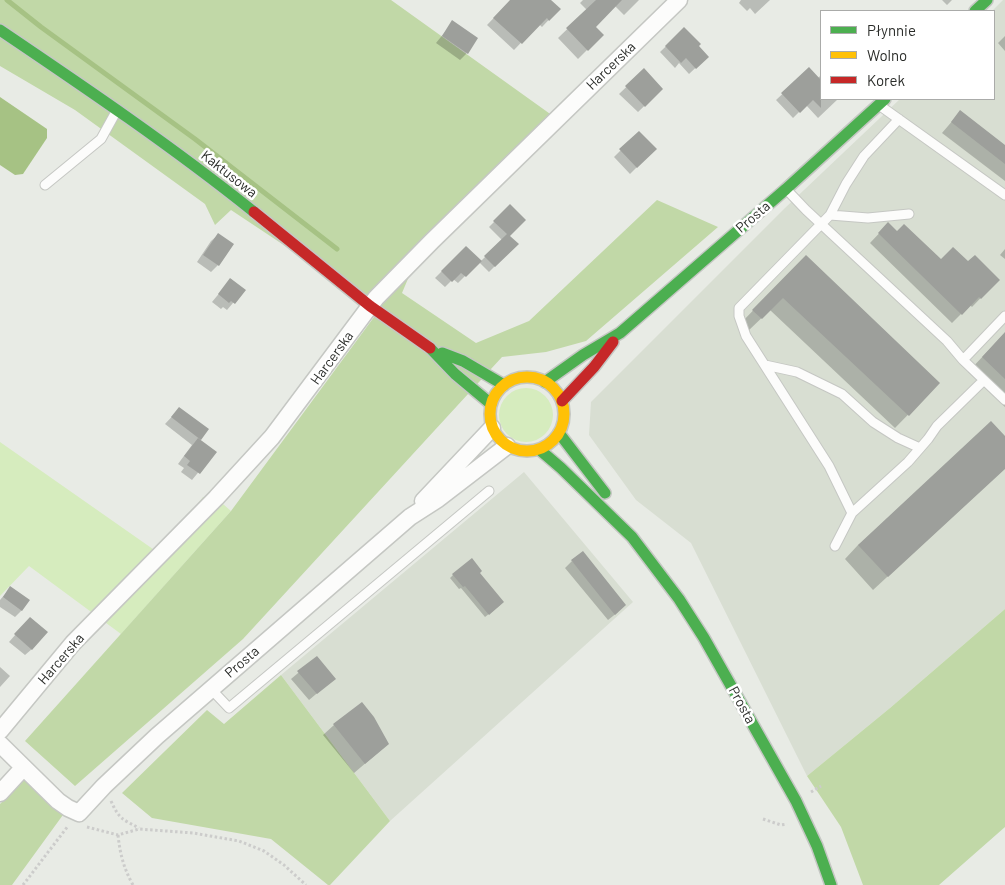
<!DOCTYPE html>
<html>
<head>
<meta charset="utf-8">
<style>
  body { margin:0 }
  #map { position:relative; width:1005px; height:885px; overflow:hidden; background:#e8ebe5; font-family:Barlow,sans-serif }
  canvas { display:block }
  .legend { position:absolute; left:820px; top:10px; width:175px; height:90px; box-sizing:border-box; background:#fff; border:1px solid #aaaba9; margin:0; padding:6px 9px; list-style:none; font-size:15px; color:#2a2c29 }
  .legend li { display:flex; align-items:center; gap:10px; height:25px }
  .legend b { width:25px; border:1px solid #aaaba9 }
</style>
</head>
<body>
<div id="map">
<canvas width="1005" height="885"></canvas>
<ul class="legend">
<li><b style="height:6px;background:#4caf50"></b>Płynnie</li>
<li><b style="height:6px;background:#ffc107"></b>Wolno</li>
<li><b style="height:6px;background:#c62828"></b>Korek</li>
</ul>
</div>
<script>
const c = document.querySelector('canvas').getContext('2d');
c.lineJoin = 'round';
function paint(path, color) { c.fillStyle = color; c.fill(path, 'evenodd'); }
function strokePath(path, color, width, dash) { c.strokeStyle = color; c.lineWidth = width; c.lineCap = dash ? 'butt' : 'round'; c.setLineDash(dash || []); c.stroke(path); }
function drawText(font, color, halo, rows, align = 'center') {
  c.font = font + ' Barlow,sans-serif'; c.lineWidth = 5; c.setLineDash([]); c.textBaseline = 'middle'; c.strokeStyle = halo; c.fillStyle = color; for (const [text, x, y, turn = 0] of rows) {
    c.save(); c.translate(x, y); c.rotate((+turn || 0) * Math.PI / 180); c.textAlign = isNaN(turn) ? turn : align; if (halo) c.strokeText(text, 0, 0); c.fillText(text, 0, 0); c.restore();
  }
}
const built = new Path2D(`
  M1003 0H1005V609L890 708 807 776 691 543 636 500 589 435 591 402 785 208 900 99H994V11H992Z
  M524 472 633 602 390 821 281 675Z`);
const green = new Path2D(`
  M499 415a27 27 0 1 1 54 0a27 27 0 1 1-54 0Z
  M0 442 160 554 203 497 216 498 231 511 121 634 29 566 0 596Z`);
const forest = new Path2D(`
  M0 0H391L553 116 420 250 402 293 476 343 529 321 657 200 718 227 586 341 546 352 502 357 243 639 75 786 25 741 231 511 380 309 231 210 215 225 205 204 75 110 0 66Z
  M1005 609V827L939 885H863L841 827 807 776 890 708Z
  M281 675 390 821 330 885H328L271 839 152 818 122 793 207 710 224 724Z
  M24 780 68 808 12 885H0V804Z`);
const water = new Path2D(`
  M0 97 47 129V138L23 174 15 175 0 165Z`);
const shadow = new Path2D(`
  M511 0H550L559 9 542 27 539 24 514 50 487 25Z
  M583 0H639L624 15 615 6 595 27 602 35 578 59 558 38 587 10 580 3Z
  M741 0H770L755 14 750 8 747 11 739 3Z
  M942 0H952L947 5Z
  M453 22 467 53 460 60 436 43Z
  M684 29 707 57 689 74 679 63 675 68 660 52Z
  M1005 36V51L998 43Z
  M809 69 818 78 821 75V99H838L818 118 806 105 793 118 776 100Z
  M644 70 662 89 638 112 619 94Z
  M960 112 1005 146V181L942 133Z
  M639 132 655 149 630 174 614 157Z
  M510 206 509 236 517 244 489 272 479 262 458 283 453 279 445 287 435 278 466 247 481 261 502 240 489 227Z
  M888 224 897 233 940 261 968 263 998 280 972 307 970 305 952 323 870 243Z
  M218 235V265L211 272 197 262 211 241Z
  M1005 249V259L1000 255Z
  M806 256 939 383 895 428 770 310 748 331 740 324Z
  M231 279 244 290 227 310 223 307 221 309 212 302Z
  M1005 333V407L968 372Z
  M179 409 201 439 199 440 215 452 192 480 181 472 184 468 178 464 192 445 165 424Z
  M1005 438V468L873 590 845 559 858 545Z
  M572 561 618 612 608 620 565 568Z
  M479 573 500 605 485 617 461 588 459 589 450 578 453 575Z
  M10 588 22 610 15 617 0 607V600Z
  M23 626 32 649 25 655 9 642Z
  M317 657 334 679 309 700 291 679Z
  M0 667 10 676 0 687Z
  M361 704 388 744 354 773 323 735 334 725Z`);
const stream = new Path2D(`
  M7 0 41 27 195 139 337 249`);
const building = new Path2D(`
  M510 0H551L561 9 549 21 547 18 522 44 493 18Z
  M596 0H622L596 27 604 35 588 51 566 28Z
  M452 20 478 38 468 54 442 36Z
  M684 27 701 44 699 46 709 57 696 69 686 58 681 63 665 46Z
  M809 67 821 80V108L813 100 800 113 781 93Z
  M644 68 663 89 645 107 625 86Z
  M960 110 1005 145V164L951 122Z
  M639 131 657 149 637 168 619 149Z
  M510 204 526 220 510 236 519 244 495 267 484 256 507 234 493 221Z
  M888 222 897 231 904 224 941 259 953 247 968 261 975 255 1000 280 981 299 979 297 962 315 878 233Z
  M218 233 234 244 219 266 203 255Z
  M466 246 482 261 466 277 461 273 452 282 441 271Z
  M806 255 940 383 909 416 783 298 762 319 752 310Z
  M230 278 246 290 235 304 231 301 229 303 218 294Z
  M1005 332V379L982 357Z
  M179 407 209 429 201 440 171 417Z
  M991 421 1005 436V469L888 577 858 545Z
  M198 438 217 452 200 474 187 465 190 461 184 456Z
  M583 551 626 605 615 615 571 560Z
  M472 558 482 571 480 573 504 602 489 615 465 586 463 587 452 574Z
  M10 586 30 600 22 611 3 597Z
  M30 617 48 632 32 650 14 634Z
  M317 656 336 679 317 694 297 671Z
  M362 702 374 717 389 744 365 764 333 724Z`);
const path = new Path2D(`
  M811 792 821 786
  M111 801C119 819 122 819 139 828
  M763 819 781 825 787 824
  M87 827 118 835 139 829 193 833 239 841 264 851 284 865 306 885
  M118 835C120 854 124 869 133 885
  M23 885 68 826`);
const lane = new Path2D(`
  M879 105 1005 195
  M45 185 101 139 117 110
  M786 189 806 210 947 341 963 360 1005 400
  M830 215 868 218 909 214
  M963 360 1005 316
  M765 365 797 372 842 394 873 422 898 438 920 448
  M852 513 829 466 746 336 739 316V308L830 215 846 184 864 156 899 119
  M835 546 852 513 908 462 928 439 937 426 984 380
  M211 689 229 708 489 491`);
const street = new Path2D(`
  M423 501 492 428
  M0 731 73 643 216 498 272 437 376 298 432 241 679 0
  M0 744 58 801 68 808 79 813 104 786 157 736 410 517 438 499 507 446
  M0 793 23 768`);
const fast = new Path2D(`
  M975 11 987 0
  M0 30C86 88 173 147 254 212
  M430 348 455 374 491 404
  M442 353 463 361 504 385
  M545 382 583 355 620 333 786 189 885 99
  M559 433 605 493
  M540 450 561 468 632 537 679 599 704 638 796 801 817 846 831 885`);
const slow = new Path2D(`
  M490 414a37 37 0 1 1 74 0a37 37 0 1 1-74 0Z`);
const jam = new Path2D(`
  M254 212 370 306 430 348
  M562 401 594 367 613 342`);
const streetNames = [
  ["Harcerska",611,66,-44],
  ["Kaktusowa",229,174,38],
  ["Prosta",753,217,-41],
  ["Harcerska",332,358,-54],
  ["Harcerska",61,659,-49],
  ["Prosta",242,662,-41],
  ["Prosta",742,705,61]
];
paint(built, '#d8ded2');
paint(green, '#d6ecbe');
paint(forest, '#c1d8a7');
paint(water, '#a6c284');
paint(shadow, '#0003');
strokePath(stream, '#a6c284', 5);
paint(building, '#9d9f9b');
strokePath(lane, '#c5c7c3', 11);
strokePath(street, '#c5c7c3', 19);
strokePath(fast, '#c5c7c3', 14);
strokePath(slow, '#c5c7c3', 14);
strokePath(jam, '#c5c7c3', 14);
strokePath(path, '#cccccb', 3, [2.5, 2.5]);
strokePath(lane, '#fcfcfb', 9);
strokePath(street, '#fcfcfb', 16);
strokePath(fast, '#4caf50', 11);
strokePath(slow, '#ffc107', 11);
strokePath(jam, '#c62828', 11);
drawText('14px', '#2a2c29', '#fff', streetNames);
</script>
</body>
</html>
